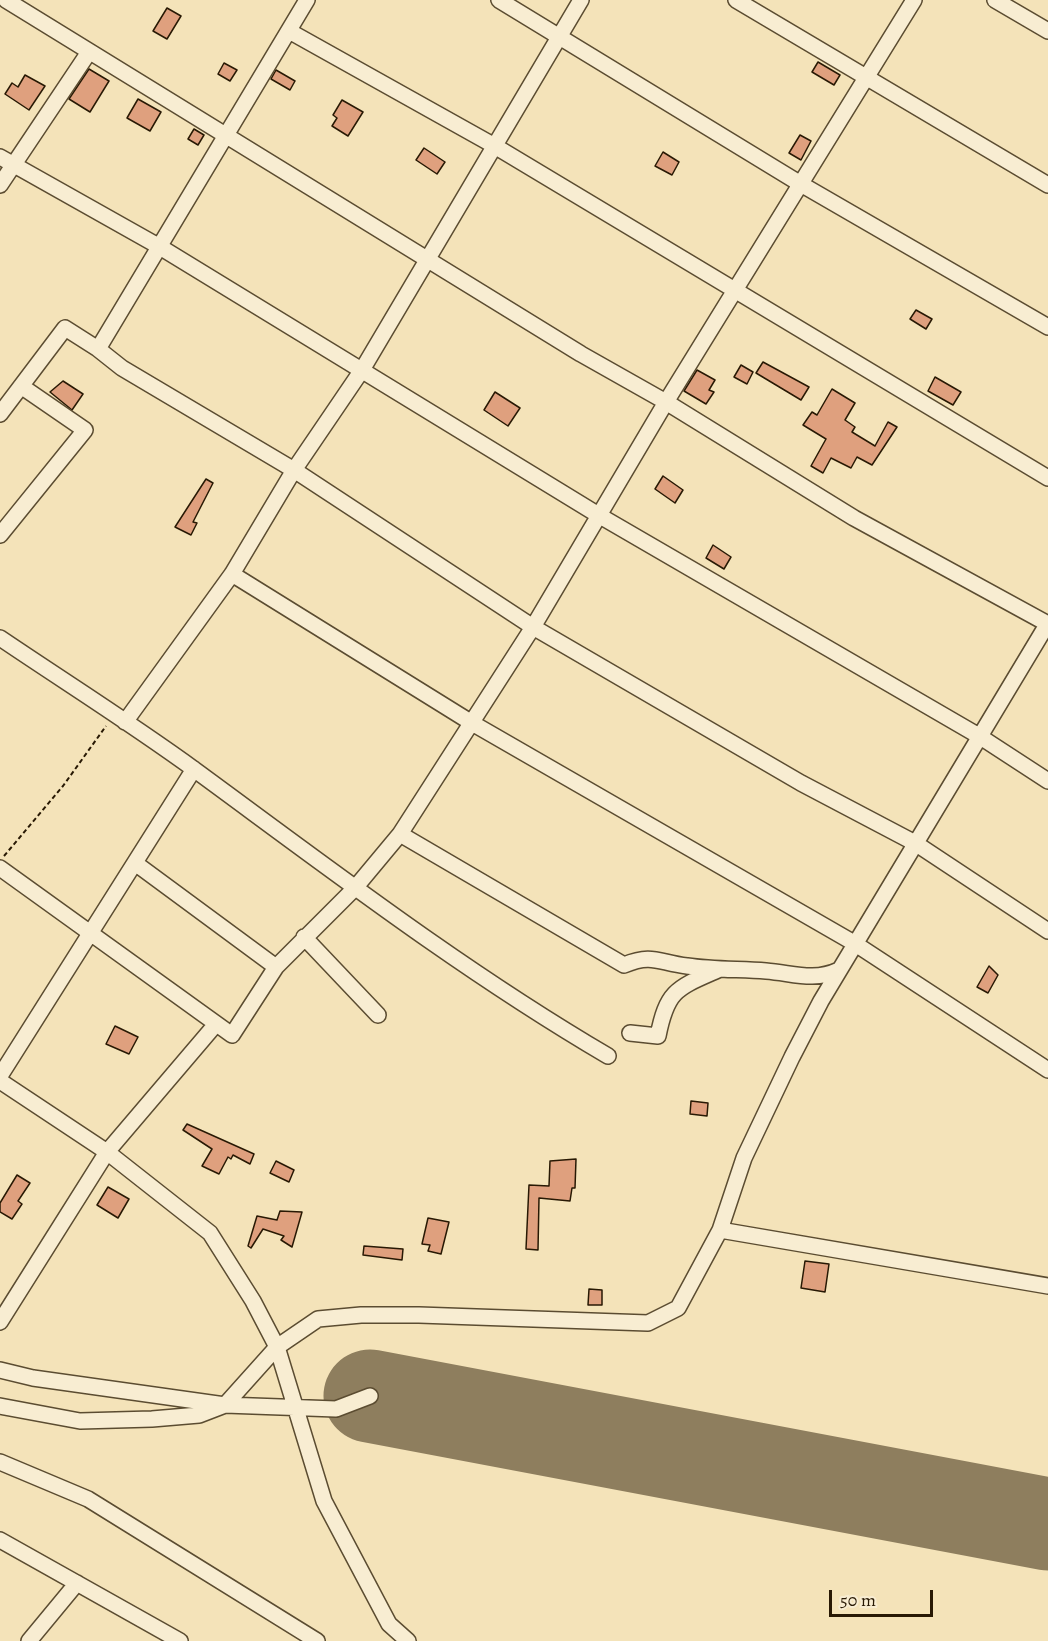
<!DOCTYPE html>
<html>
<head>
<meta charset="utf-8">
<style>
  body { margin:0 }
  #map { position:relative; width:1048px; height:1641px; overflow:hidden; background:#f4e3b9; font-family:Alegreya,serif }
  canvas { display:block }
  .scale { position:absolute; left:829px; top:1590px; width:104px; height:27px; box-sizing:border-box; border:3px solid #281904; border-top:0; padding-left:8px; font-size:18px; line-height:21px; white-space:nowrap; color:#281904; -webkit-text-stroke:4px #f8edd2; paint-order:stroke }
</style>
</head>
<body>
<div id="map">
<canvas width="1048" height="1641"></canvas>
<div class="scale">50 m</div>
</div>
<script>
const c = document.querySelector('canvas').getContext('2d');
c.lineJoin = 'round';
function strokePath(path, color, width, dash) { c.strokeStyle = color; c.lineWidth = width; c.lineCap = dash ? 'butt' : 'round'; c.setLineDash(dash || []); c.stroke(path); }
function paint(path, color) { c.fillStyle = color; c.fill(path, 'evenodd'); }
const runway = new Path2D(`
  M370 1396 1048 1524`);
const building = new Path2D(`
  M167 8 181 16 167 39 153 31Z
  M818 62 840 75 834 85 812 72Z
  M224 63 237 70 230 81 218 74Z
  M89 69 109 81 90 112 69 99Z
  M276 70 295 81 290 90 271 79Z
  M25 75 45 86 29 110 5 94 12 83 18 87Z
  M138 99 161 112 150 131 127 118Z
  M342 100 363 112 348 136 332 126 337 118 333 115Z
  M194 129 204 135 198 145 188 139Z
  M800 135 811 141 801 160 789 153Z
  M424 148 445 162 437 174 416 160Z
  M663 152 679 162 672 175 655 166Z
  M916 310 932 319 926 329 910 319Z
  M763 362 809 387 801 400 756 373Z
  M741 365 753 372 747 384 734 377Z
  M697 370 715 380 709 390 714 392 706 404 684 391Z
  M935 377 961 392 953 405 928 391Z
  M63 381 83 394 72 410 50 392Z
  M832 389 855 403 845 420 855 427 852 432 875 446 888 422 897 427 872 465 857 457 851 468 831 458 823 473 811 466 826 439 803 425 812 412 817 415Z
  M495 392 520 408 508 426 484 410Z
  M663 476 683 490 675 503 655 489Z
  M206 479 213 483 193 522 197 523 191 535 175 527Z
  M713 545 731 557 724 569 706 558Z
  M989 966 998 975 988 993 977 987Z
  M115 1026 138 1037 129 1054 106 1044Z
  M691 1101 708 1103 707 1116 690 1114Z
  M187 1124 254 1154 250 1164 233 1155 231 1159 228 1157 219 1174 202 1166 212 1149 183 1130Z
  M576 1159 575 1188H572L570 1201 539 1198 538 1250 526 1249 529 1185 549 1186 550 1161Z
  M276 1161 294 1170 289 1182 270 1173Z
  M17 1175 30 1183 18 1201 22 1204 12 1219 0 1212V1203Z
  M108 1187 129 1199 118 1218 97 1205Z
  M280 1211 302 1212 292 1247 281 1240 284 1236 263 1229 251 1248 248 1246 257 1216 277 1220Z
  M428 1218 449 1222 441 1254 428 1251 430 1245 422 1244Z
  M364 1246 403 1249 402 1260 363 1255Z
  M805 1261 829 1264 825 1292 801 1288Z
  M589 1289 602 1290V1305H588Z`);
const path = new Path2D(`
  M4 856 63 786 106 726`);
const minor = new Path2D(`
  M6 0 581 354 666 402 854 518 1048 624
  M499 0 799 183 1048 327
  M736 0 1048 185
  M995 0 1048 31
  M289 31 493 145 1048 478
  M0 157 160 247 600 516 979 736 1048 781
  M0 185 89 52
  M98 349 122 368 294 470 533 627 801 783 915 843 1048 931
  M0 414 65 328 98 349 307 0
  M0 535 85 430 21 386
  M232 574 472 723 854 943 1048 1070
  M0 638C65 682 132 724 195 770 330 869 463 971 608 1056
  M125 722 232 574 294 470 362 370 581 0
  M400 834 624 965C653 953 659 963 687 966 713 970 740 969 766 971 793 973 813 982 839 970
  M135 863 276 967
  M0 868 232 1035 276 967 355 888 400 834 533 627 666 402 914 0
  M304 937 378 1015
  M630 1033 658 1036C667 990 677 988 718 970
  M0 1076 194 769
  M0 1081 107 1152 210 1233 253 1301 277 1347 324 1501 389 1624 408 1641
  M720 1230 1048 1286
  M0 1322 107 1152 216 1024
  M0 1370 33 1378 225 1405 277 1347 318 1319 361 1315H419L648 1323 678 1308 720 1230 744 1158 792 1057 821 1001 1048 623
  M0 1406 80 1421 152 1419 199 1415 225 1405 336 1409 370 1396
  M0 1462 88 1499 317 1641
  M0 1540 180 1641
  M29 1641 77 1583`);
strokePath(runway, '#8e7e5e', 93);
paint(building, '#dfa07e');
strokePath(building, '#281904', 1.5);
strokePath(minor, '#5b4c31', 18);
strokePath(path, '#281904', 2, [4.5, 3]);
strokePath(minor, '#f8edd2', 15);
</script>
</body>
</html>
